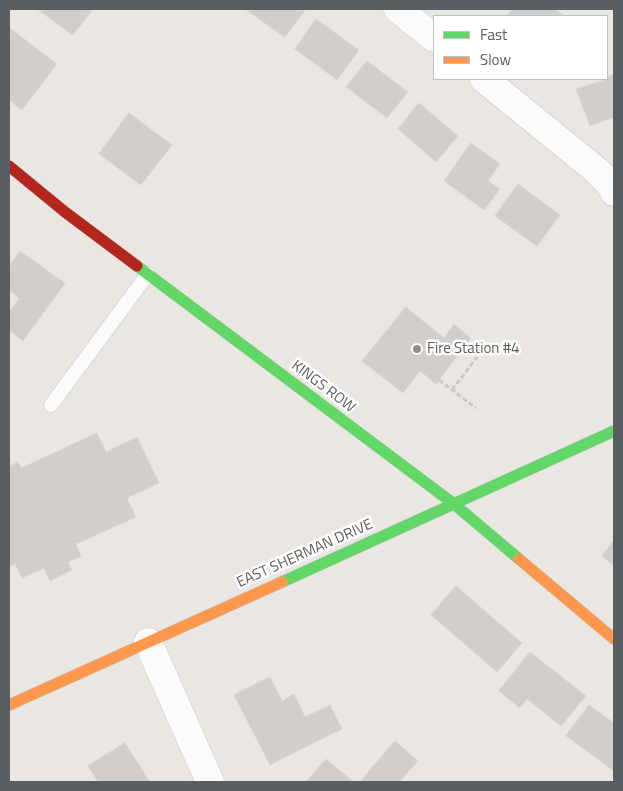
<!DOCTYPE html>
<html>
<head>
<meta charset="utf-8">
<style>
  body { margin:0 }
  #map { position:relative; width:623px; height:791px; overflow:hidden; background:#eae7e3; font-family:"Titillium Web",sans-serif }
  canvas { display:block }
  .frame { position:absolute; inset:0; border:10px solid #595e62; pointer-events:none }
  .legend { position:absolute; left:433px; top:15px; width:175px; height:65px; box-sizing:border-box; background:#fff; border:1px solid #bdbfc0; margin:0; padding:6px 9px; list-style:none; font-size:15px; color:#595e62 }
  .legend li { display:flex; align-items:center; gap:10px; height:25px }
  .legend b { width:25px; border:1px solid #bdbfc0 }
</style>
</head>
<body>
<div id="map">
<canvas width="623" height="791"></canvas>
<div class="frame"></div>
<ul class="legend">
<li><b style="height:6px;background:#63d668"></b>Fast</li>
<li><b style="height:6px;background:#ff974d"></b>Slow</li>
</ul>
</div>
<script>
const c = document.querySelector('canvas').getContext('2d');
c.lineJoin = 'round';
function paint(path, color) { c.fillStyle = color; c.fill(path, 'evenodd'); }
function strokePath(path, color, width, dash) { c.strokeStyle = color; c.lineWidth = width; c.lineCap = dash ? 'butt' : 'round'; c.setLineDash(dash || []); c.stroke(path); }
function drawText(font, color, halo, rows, align = 'center') {
  c.font = font + ' "Titillium Web",sans-serif'; c.lineWidth = 5; c.setLineDash([]); c.textBaseline = 'middle'; c.strokeStyle = halo; c.fillStyle = color; for (const [text, x, y, turn = 0] of rows) {
    c.save(); c.translate(x, y); c.rotate((+turn || 0) * Math.PI / 180); c.textAlign = isNaN(turn) ? turn : align; if (halo) c.strokeText(text, 0, 0); c.fillText(text, 0, 0); c.restore();
  }
}
const building = new Path2D(`
  M37 9H93L73 35Z
  M245 9H306L285 37Z
  M513 9H554L565 16H507Z
  M316 19 359 50 337 80 295 49Z
  M10 28 57 64 22 110 9 100Z
  M367 61 408 92 387 118 346 87Z
  M614 74V117L590 126 576 89 607 79V77Z
  M419 103 458 136 436 162 398 129Z
  M129 113 172 145 141 185 99 154Z
  M471 143 500 164 488 181 500 189 484 210 444 181Z
  M518 184 560 215 537 246 495 216Z
  M20 251 65 283 23 341 9 330V313L19 298 9 290V267Z
  M406 307 444 338 454 324 471 338 436 384 420 371 403 393 362 361Z
  M97 433 106 452 137 437 159 483 127 498 136 517 76 544 81 556 68 562 72 570 50 581 44 568 22 578 15 564 9 567V466L18 462 21 468Z
  M614 540V566L602 556Z
  M456 586 522 643 497 672 431 615Z
  M530 652 586 696 561 726 527 699 520 708 499 691Z
  M270 677 282 701 294 694 305 717 330 705 342 729 270 765 234 695Z
  M589 705 614 723V771L566 736Z
  M395 741 418 761 399 782H360Z
  M125 743 150 782H98L88 766Z
  M326 759 354 782H306Z`);
const path = new Path2D(`
  M439 380 476 408
  M452 390 477 357`);
const lane = new Path2D(`
  M51 405 148 274`);
const street = new Path2D(`
  M398 9 434 38
  M484 79 596 170 610 184 614 192
  M148 642 210 782`);
const fast = new Path2D(`
  M137 266 454 504 519 559
  M282 582 614 431`);
const slow = new Path2D(`
  M519 559 614 639
  M9 705 282 582`);
const jam = new Path2D(`
  M9 166 65 212 137 266`);
const markers = [
  [417,349,5,"#8c8e8f"]
];
const poiNames = [
  ["Fire Station #4",427,349]
];
const streetNames = [
  ["KINGS ROW",323,387,37],
  ["EAST SHERMAN DRIVE",305,554,-24]
];
paint(building, '#d1cecc');
strokePath(building, '#dad6d2', 1);
strokePath(lane, '#c5c5c4', 15);
strokePath(street, '#c5c5c4', 29);
strokePath(fast, '#c6c6c6', 12);
strokePath(slow, '#c6c6c6', 12);
strokePath(jam, '#c6c6c6', 12);
strokePath(path, '#c5cbc7', 3, [5, 2.5]);
strokePath(lane, '#fcfbfb', 14);
strokePath(street, '#fcfbfb', 28);
strokePath(fast, '#63d668', 11);
strokePath(slow, '#ff974d', 11);
strokePath(jam, '#b3261e', 11);
for (const [x, y, r, color] of markers) { const dot = new Path2D(); dot.arc(x, y, r, 0, 2 * Math.PI); c.fillStyle = color; c.fill(dot); strokePath(dot, '#fff', 2); }
drawText('15px', '#595e62', '#fff', poiNames, 'left');
drawText('15px', '#595e62', '#fff', streetNames);
</script>
</body>
</html>
